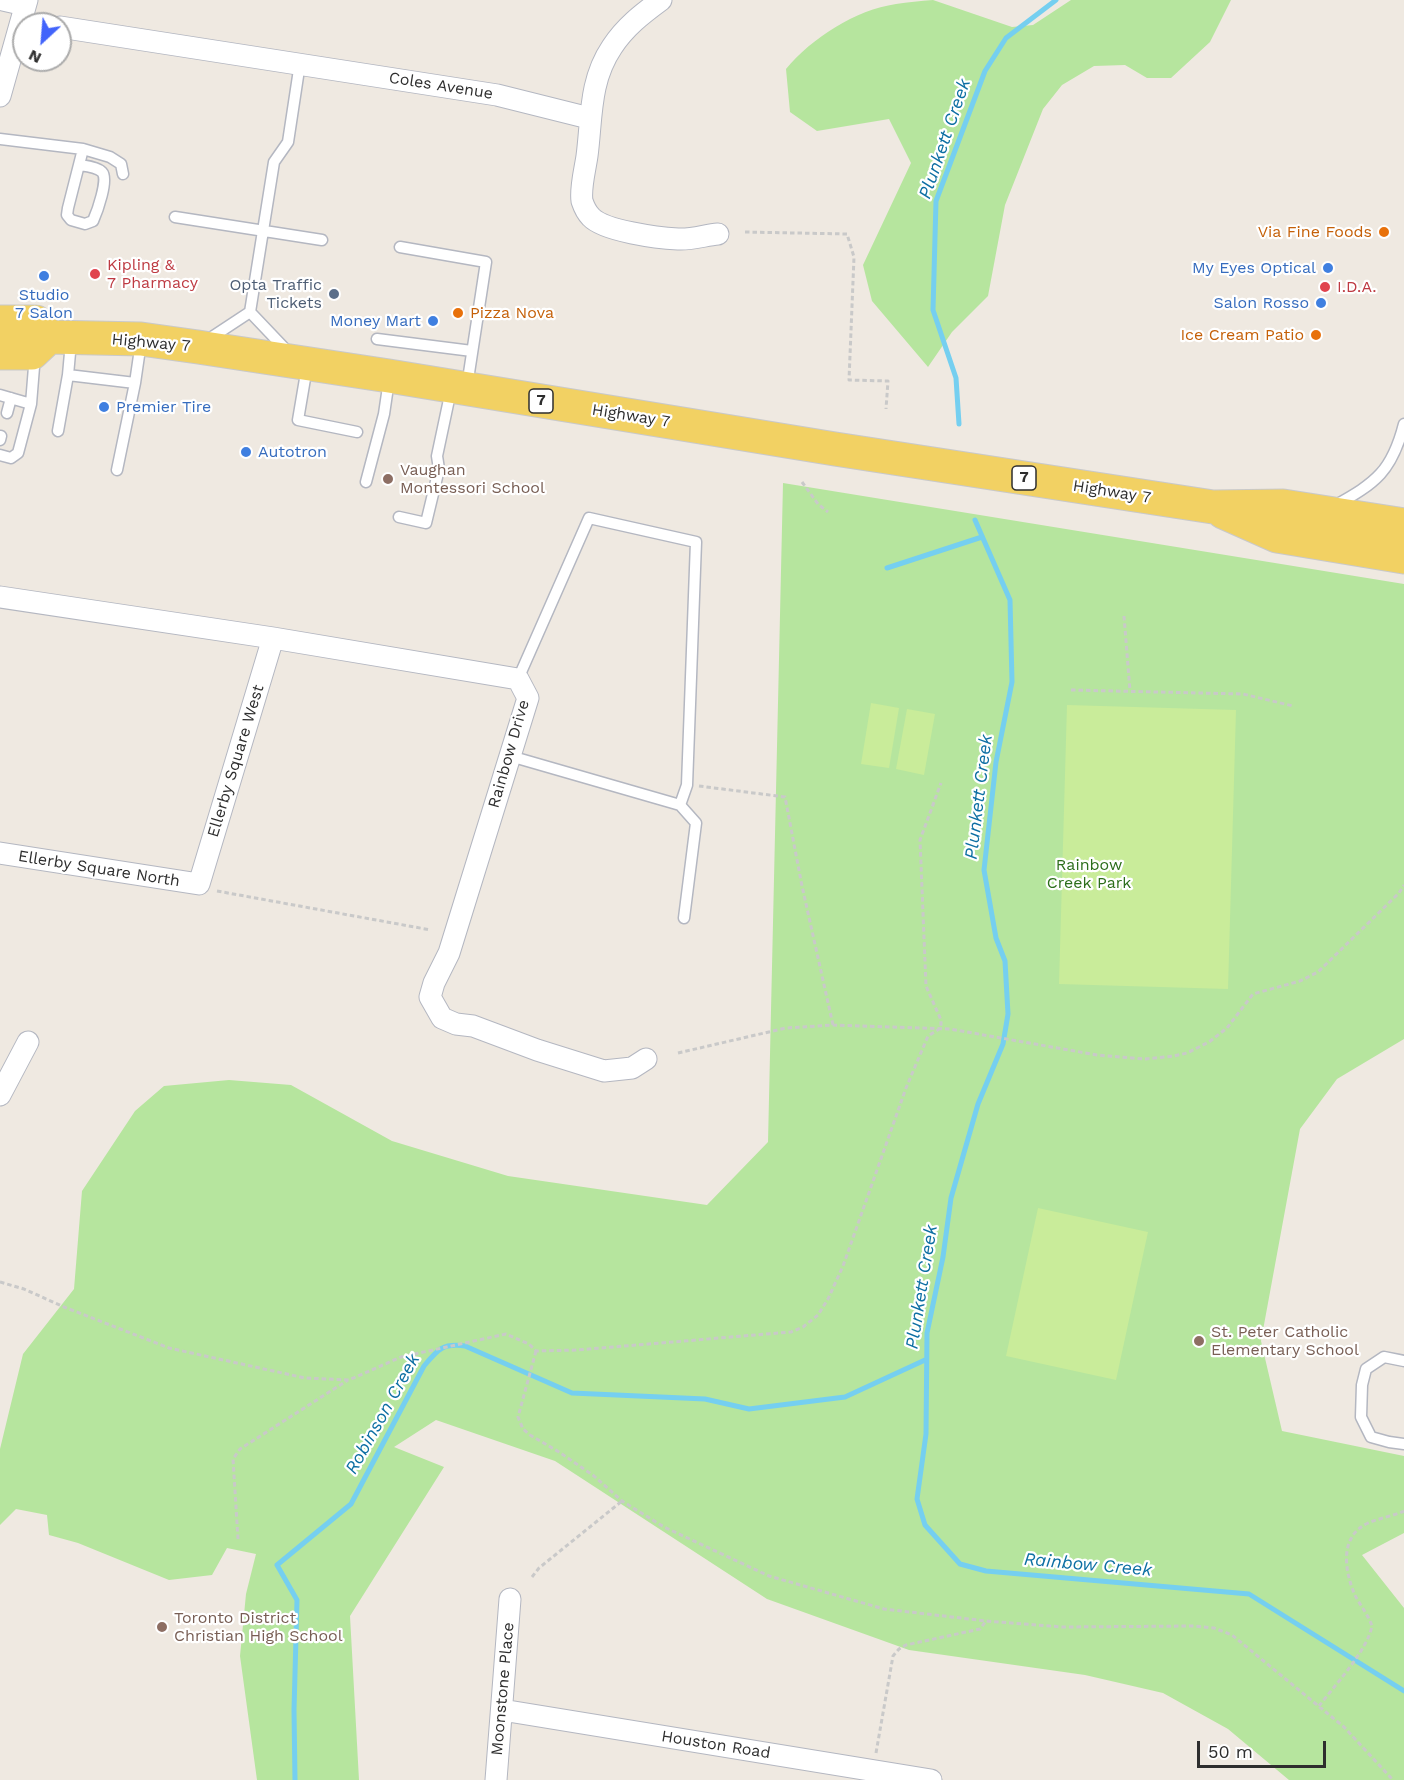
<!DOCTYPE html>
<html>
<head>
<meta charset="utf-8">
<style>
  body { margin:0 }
  #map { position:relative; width:1404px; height:1780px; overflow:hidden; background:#efe9e1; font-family:"Work Sans",sans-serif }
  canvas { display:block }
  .north { position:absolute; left:12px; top:12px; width:60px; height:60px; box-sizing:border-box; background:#fff; border:2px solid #ababab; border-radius:50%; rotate:206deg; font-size:16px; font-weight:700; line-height:24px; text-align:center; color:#2e2e2e }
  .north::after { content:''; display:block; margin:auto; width:21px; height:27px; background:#4264fb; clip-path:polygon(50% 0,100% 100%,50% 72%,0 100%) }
  .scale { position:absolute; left:1197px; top:1741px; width:129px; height:27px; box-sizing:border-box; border:3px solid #2e2e2e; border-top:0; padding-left:8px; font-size:18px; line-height:21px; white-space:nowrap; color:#2e2e2e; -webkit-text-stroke:4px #fff; paint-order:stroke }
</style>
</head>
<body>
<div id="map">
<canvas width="1404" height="1780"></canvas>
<div class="north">N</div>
<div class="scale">50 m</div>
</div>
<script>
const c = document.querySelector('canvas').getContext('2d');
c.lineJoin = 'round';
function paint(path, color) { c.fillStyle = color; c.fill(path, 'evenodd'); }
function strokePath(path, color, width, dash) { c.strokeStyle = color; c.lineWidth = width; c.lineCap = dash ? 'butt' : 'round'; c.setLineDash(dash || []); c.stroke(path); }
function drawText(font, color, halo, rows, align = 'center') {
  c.font = font + ' "Work Sans",sans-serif'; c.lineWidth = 4.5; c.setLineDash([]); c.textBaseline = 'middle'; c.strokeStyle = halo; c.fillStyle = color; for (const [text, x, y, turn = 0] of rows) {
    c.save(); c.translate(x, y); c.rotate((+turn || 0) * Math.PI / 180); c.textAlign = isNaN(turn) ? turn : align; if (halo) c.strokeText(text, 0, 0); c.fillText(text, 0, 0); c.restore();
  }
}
const green = new Path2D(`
  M933 0 1012 27 1033 25 1071 0H1231L1210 42 1171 78H1147L1125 65 1094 66 1062 85 1043 109 1005 205 988 296 952 332 928 367 872 301 863 265 911 163 889 119 817 131 790 112 786 69C812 38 855 10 896 4 908 2 920 1 933 0Z
  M783 483 1404 584V1039L1337 1079 1300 1129 1261 1341 1282 1431 1404 1456V1533L1362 1555 1404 1608V1780H1289L1228 1729 1163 1693 1085 1675 909 1650 767 1599 555 1461 436 1420 394 1447 444 1467 350 1616 359 1780H257L240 1656 246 1594 256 1554 227 1548 212 1575 169 1580 78 1543 49 1535 47 1515 16 1509 0 1525V1449L23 1354 74 1289 82 1191 135 1111 164 1086 229 1080 291 1085 392 1141 508 1176 707 1205 768 1142Z`);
const pitch = new Path2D(`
  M871 703 899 708 889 768 861 764Z
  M1067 705 1236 710 1228 989 1059 984Z
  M907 709 935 714 924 775 896 769Z
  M1038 1208 1148 1232 1116 1380 1006 1356Z`);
const stream = new Path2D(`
  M959 424 956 378 933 310 936 201 985 71 1006 38 1056 0
  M975 520 1010 600 1012 682 996 762 984 870 996 938 1005 961 1008 1014 1003 1044 978 1104 951 1198 943 1257 927 1333 926 1434 917 1499 925 1525 960 1564 986 1571 1249 1594 1404 1691
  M887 568 982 537
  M295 1780 294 1710 297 1600 277 1565 351 1504 424 1366C438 1349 443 1343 465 1346L572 1393 705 1399 749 1409 845 1397 925 1360`);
const path = new Path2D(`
  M745 232 847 234 854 257 849 380 888 381 886 409
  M802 482 818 504 828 512
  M1124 616 1130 691
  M1071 690 1243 694 1293 706
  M699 786 785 797 802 886 833 1025
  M217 891 431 930
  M678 1053 786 1028 833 1025 950 1029 1097 1055 1144 1059 1174 1056 1187 1053 1209 1042 1227 1028 1253 994 1300 981 1318 972 1399 893 1404 885
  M0 1282 24 1289 64 1307 169 1348 305 1378 349 1380 401 1357 506 1334 529 1344 536 1351 577 1350 791 1332 803 1327 818 1315 828 1299 843 1266 906 1088 928 1036 941 1028V1020L926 986 920 840 941 783
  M536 1351 518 1417 523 1429 530 1435 559 1452 594 1476 622 1501 664 1527 769 1576 884 1609 986 1621 1062 1627 1194 1626 1214 1628 1232 1635 1344 1727 1393 1780
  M238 1539 233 1459 240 1449 348 1380
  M532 1577 539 1568 622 1501
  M1319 1706C1335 1685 1367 1651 1372 1626 1368 1614 1359 1604 1354 1593 1344 1568 1340 1536 1368 1523 1380 1518 1393 1516 1404 1511
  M876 1753 893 1656 899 1649 906 1645 980 1629 986 1621`);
const lane = new Path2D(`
  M0 139 83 149 68 208 67 215 71 220 85 224 93 221C97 212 109 179 102 172 97 167 86 166 79 165
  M83 149 110 157 121 164 123 174
  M175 217 322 240
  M400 247 486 262 467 386
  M250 312 289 353
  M377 339 472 351
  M206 341 250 312 274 162 288 142 300 63
  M307 367 298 420 357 432
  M68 375 71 342
  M135 383 141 342
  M0 395 31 404 18 453 11 458 0 455
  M31 404 34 367 32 356
  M7 413 11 398
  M58 431 68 375 135 383 117 470
  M0 440 1 436
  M366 482 384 414 389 380
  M1334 506C1376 483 1392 471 1404 424
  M399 517 426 523 439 469 437 456 451 390
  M510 756 680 805 687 785 696 542 589 518 518 679
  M680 805 696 823 684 918
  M1404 1361 1384 1357 1366 1369 1362 1385 1361 1417 1371 1437 1389 1442 1404 1444`);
const street = new Path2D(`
  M3 0 25 5
  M661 0C642 14 625 27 612 47 589 81 592 118 587 156 585 170 580 188 582 201 584 207 587 213 591 217 604 231 658 238 678 239 691 240 706 235 718 234
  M60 27 497 95 589 118
  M0 96 27 0
  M0 597 273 638 518 679 528 698 449 953 434 983 430 997 442 1018 456 1024 473 1026 537 1050 604 1071 632 1068 646 1059
  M0 853 199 884 273 638
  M0 1095 28 1042
  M502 1710 931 1780
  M496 1780 510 1599`);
const primary = new Path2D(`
  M0 322H36L49 337
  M0 353H32L49 337 141 339 198 347 389 376 835 449 1213 507 1283 506 1404 525
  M1223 512 1277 536 1404 557`);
const markers = [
  [1384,232,6,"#e8710a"],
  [1328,268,6,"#3f7fe0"],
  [95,274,6,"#e0444e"],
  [44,276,6,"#3f7fe0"],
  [1325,287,6,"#e0444e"],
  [334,294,6,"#5c6f8a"],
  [1321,303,6,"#3f7fe0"],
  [458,313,6,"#e8710a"],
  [433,321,6,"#3f7fe0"],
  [1316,335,6,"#e8710a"],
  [104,407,6,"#3f7fe0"],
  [246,452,6,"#3f7fe0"],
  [388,479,6,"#8d6e63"],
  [1199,1341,6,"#8d6e63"],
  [162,1627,6,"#8d6e63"]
];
const shields = [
  [541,401,24],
  [1024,478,24]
];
const shieldNames = [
  ["7",541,401],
  ["7",1024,478]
];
const streetNames = [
  ["Coles Avenue",441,86,9],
  ["Highway 7",151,343,5],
  ["Highway 7",631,416,9],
  ["Highway 7",1112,492,9],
  ["Rainbow Drive",509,754,-74],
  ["Ellerby Square West",236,761,-73],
  ["Ellerby Square North",99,869,9],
  ["Moonstone Place",503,1689,-85],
  ["Houston Road",716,1745,9]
];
const foodNames = [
  ["Via Fine Foods",1372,232],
  ["Pizza Nova",470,313,"left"],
  ["Ice Cream Patio",1304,335]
];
const healthNames = [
  ["Kipling &",107,265],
  ["7 Pharmacy",107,283],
  ["I.D.A.",1337,287]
];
const shopNames = [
  ["My Eyes Optical",1316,268],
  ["Studio",44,295,"center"],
  ["7 Salon",44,313,"center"],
  ["Salon Rosso",1309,303],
  ["Money Mart",421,321],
  ["Premier Tire",116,407,"left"],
  ["Autotron",258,452,"left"]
];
const serviceNames = [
  ["Opta Traffic",322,285],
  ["Tickets",322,303]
];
const educationNames = [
  ["Vaughan",400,470],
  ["Montessori School",400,488],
  ["St. Peter Catholic",1211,1332],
  ["Elementary School",1211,1350],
  ["Toronto District",174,1618],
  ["Christian High School",174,1636]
];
const parkNames = [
  ["Rainbow",1089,865],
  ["Creek Park",1089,883]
];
const waterNames = [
  ["Plunkett Creek",945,139,-71],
  ["Plunkett Creek",979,797,-83],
  ["Plunkett Creek",922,1287,-81],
  ["Robinson Creek",383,1414,-61],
  ["Rainbow Creek",1088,1565,5]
];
paint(green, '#b6e59e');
paint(pitch, '#c9ec9a');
strokePath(stream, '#75cff0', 5);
strokePath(lane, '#b4b7c1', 13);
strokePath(street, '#b4b7c1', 23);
strokePath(primary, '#c9c9c9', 35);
strokePath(path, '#c9c9c9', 3, [4.5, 3]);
strokePath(lane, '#fff', 10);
strokePath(street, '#fff', 21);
strokePath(primary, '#f2d163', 33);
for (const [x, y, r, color] of markers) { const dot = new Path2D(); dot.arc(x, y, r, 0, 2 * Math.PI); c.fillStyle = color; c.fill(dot); strokePath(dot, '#fff', 2); }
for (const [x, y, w] of shields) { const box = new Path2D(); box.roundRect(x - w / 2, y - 12, w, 24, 4.5); c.fillStyle = '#fff'; c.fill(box); strokePath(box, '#2e2e2e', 1.5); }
drawText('bold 15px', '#2e2e2e', null, shieldNames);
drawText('16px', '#2e2e2e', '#fff', streetNames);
drawText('16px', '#c56008', '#fff', foodNames, 'right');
drawText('16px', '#be3a42', '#fff', healthNames, 'left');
drawText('16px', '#366cbe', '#fff', shopNames, 'right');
drawText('16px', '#4e5e75', '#fff', serviceNames, 'right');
drawText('16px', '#785e54', '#fff', educationNames, 'left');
drawText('16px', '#2c6e1b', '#fff', parkNames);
drawText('italic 18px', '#0d6fa3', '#fff', waterNames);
</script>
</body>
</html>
